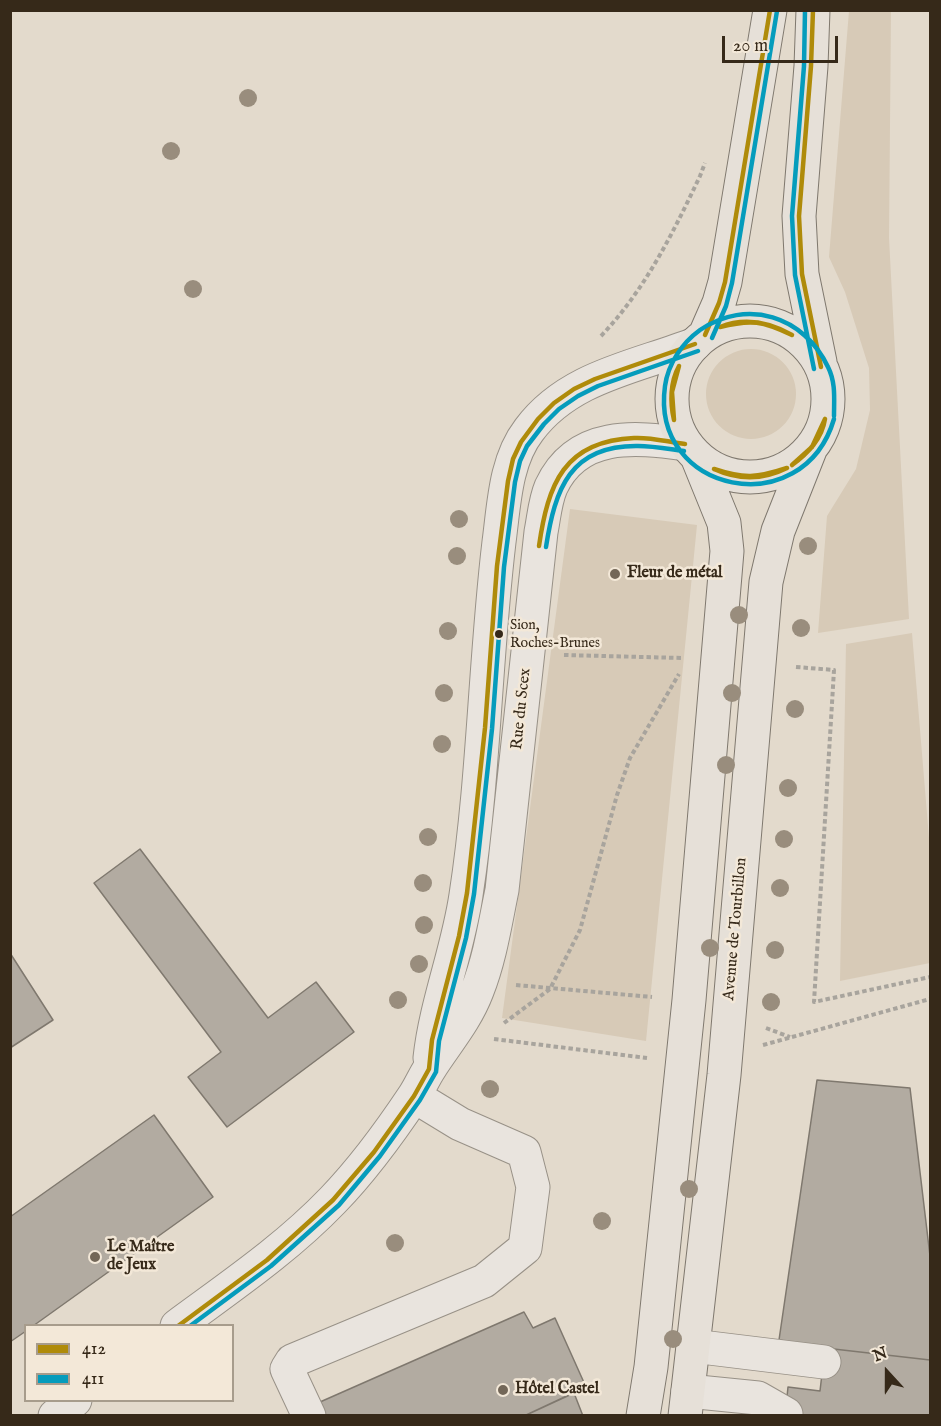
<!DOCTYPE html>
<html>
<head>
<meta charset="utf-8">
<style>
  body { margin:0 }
  #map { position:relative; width:941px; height:1426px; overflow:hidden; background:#e3dacc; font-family:"IM FELL English",serif }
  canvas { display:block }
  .frame { position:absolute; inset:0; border:12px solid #362919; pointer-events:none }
  .legend { position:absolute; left:24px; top:1324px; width:210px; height:78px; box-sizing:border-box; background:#f3e8d8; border:2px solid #a79c8c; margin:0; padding:8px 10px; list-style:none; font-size:18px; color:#362919 }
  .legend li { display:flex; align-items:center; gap:12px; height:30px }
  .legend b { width:30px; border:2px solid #a79c8c }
  .north { position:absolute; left:857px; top:1342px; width:60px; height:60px; -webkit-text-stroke:4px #f3e8d8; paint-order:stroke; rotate:339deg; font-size:16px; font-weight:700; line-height:24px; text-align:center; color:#362919 }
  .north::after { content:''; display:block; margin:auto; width:21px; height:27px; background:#362919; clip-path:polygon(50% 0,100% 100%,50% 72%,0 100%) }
  .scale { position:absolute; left:722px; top:36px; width:116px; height:27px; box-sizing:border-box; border:3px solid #362919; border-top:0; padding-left:8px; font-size:18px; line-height:21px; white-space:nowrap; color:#362919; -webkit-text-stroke:4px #f3e8d8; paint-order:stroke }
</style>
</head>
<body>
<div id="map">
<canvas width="941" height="1426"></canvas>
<div class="frame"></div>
<ul class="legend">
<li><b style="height:8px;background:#af8b0a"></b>412</li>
<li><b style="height:8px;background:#059cbc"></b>411</li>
</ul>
<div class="north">N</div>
<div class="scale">20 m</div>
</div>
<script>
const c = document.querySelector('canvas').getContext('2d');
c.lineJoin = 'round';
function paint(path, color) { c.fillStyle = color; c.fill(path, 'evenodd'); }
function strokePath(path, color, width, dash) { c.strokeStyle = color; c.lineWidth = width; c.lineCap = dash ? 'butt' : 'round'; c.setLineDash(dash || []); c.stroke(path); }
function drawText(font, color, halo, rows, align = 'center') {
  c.font = font + ' "IM FELL English",serif'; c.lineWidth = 5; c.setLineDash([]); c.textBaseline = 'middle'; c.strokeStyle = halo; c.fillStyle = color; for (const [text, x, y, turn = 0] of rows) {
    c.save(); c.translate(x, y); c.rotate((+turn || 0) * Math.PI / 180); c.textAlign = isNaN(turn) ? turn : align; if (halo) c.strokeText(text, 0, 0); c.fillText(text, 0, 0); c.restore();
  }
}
const green = new Path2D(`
  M849 11H891L889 238 909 619 818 633 827 516 856 469 870 410 869 368 845 292 829 257Z
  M706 394a45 45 0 1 1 90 0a45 45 0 1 1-90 0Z
  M570 509 697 525 646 1041 502 1018Z
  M912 633 930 850V963L840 981 846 644Z`);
const building = new Path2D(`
  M140 849 268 1018 316 982 354 1032 227 1127 188 1077 221 1052 94 883Z
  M10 953 53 1020 10 1048Z
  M817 1080 910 1088 930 1256V1360L825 1348 779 1340Z
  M154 1115 213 1197 33 1326H26V1331L10 1342V1217Z
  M524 1312 533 1328 555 1318 586 1387 524 1416H326L320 1402Z
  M825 1348 930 1360V1416H785L788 1387 820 1391Z
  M574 1393 583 1416H524Z`);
const path = new Path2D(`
  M601 336C645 290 673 233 700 176L705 163
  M564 655 683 658
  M796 667 834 670 814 1002 930 977
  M516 985 652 997
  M504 1023 550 989 580 930 617 795 630 758 679 674
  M766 1028 790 1037
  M494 1039 647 1058
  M763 1045 930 999`);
const minor = new Path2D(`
  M430 1058C436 1003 458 950 466 895 484 778 485 659 499 542 504 505 505 461 529 430 569 376 637 367 695 344
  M177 1326C231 1286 286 1249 333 1200 363 1169 390 1132 414 1096 420 1087 424 1077 430 1068 446 1043 466 1020 477 991 490 958 495 924 502 890L541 532C544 517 545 501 551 487 577 431 635 437 685 444
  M693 1346 824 1362
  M688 1391 758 1398 786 1414
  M55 1416 75 1400
  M309 1416 287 1369 292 1361 484 1281 525 1248 533 1187 524 1152 460 1124 414 1096`);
const major = new Path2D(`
  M813 10 811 66 799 216 802 274 820 362
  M672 399a78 78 0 1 1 156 0a78 78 0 1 1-156 0Z
  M705 335 719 303 725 282 770 10
  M643 1416 651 1367 689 1000 727 551 724 523 698 459
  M685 1416 724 1075 766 582 778 531 810 450`);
const bus1 = new Path2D(`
  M813 10 811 66 799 216 802 274 821 367
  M720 327C745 317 769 322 792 335
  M720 327C751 319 763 321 792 335
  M705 335 719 303 725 282 770 10
  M674 420C670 403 670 382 679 366
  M674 420 672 392 679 366
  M792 465 812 447 825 419
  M792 465C808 453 822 439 825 419
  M714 469C744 479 757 478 787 468
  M714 469C738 480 763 480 787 468
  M539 546C548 484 564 441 634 438 651 437 668 442 685 444
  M178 1326 267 1260 333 1200 374 1152 414 1096 429 1069 432 1040 459 936 467 893 485 728 497 566 508 481 513 459 521 442 538 419 554 403 574 389 595 379 695 344`);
const bus2 = new Path2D(`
  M805 10 804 66 792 216 795 275 814 369
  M712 338 726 306 732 283 777 11
  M834 419C803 524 650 494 665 386 668 364 682 343 700 330 747 298 804 316 828 367 836 383 834 399 834 416
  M546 547C555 489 570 445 638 446 653 446 669 449 684 451
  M190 1326 271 1266 339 1205 380 1156 420 1100 436 1072 439 1041 466 938 474 894 492 729 504 567 515 482 520 461 527 446 544 424 559 409 578 396 598 386 698 351`);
const trees = [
  [248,98],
  [171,151],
  [193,289],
  [459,519],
  [808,546],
  [457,556],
  [739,615],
  [801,628],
  [448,631],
  [444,693],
  [732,693],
  [795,709],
  [442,744],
  [726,765],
  [788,788],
  [428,837],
  [784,839],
  [423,883],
  [780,888],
  [424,925],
  [710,948],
  [775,950],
  [419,964],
  [398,1000],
  [771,1002],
  [490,1089],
  [689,1189],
  [602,1221],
  [395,1243],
  [673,1339]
];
const markers = [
  [615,574,6,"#736758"],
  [499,634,5,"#362919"],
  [95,1257,6,"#736758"],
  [503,1390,6,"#736758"]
];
const busNames = [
  ["Sion,",510,626],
  ["Roches-Brunes",510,644]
];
const poiNames = [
  ["Fleur de métal",627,574],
  ["Le Maître",107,1248],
  ["de Jeux",107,1266],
  ["Hôtel Castel",515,1390]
];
const streetNames = [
  ["Rue du Scex",522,709,-84],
  ["Avenue de Tourbillon",736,929,-85]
];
paint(green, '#d7cab7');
paint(building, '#b2aba1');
strokePath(building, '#7f786e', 1.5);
strokePath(minor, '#989187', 35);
strokePath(major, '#7f786e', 35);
strokePath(path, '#a8a49d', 4, [4.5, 3]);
strokePath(minor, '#e9e4de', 33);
strokePath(major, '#e6e0d8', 33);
strokePath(bus1, '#af8b0a', 4.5);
strokePath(bus2, '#059cbc', 4.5);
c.fillStyle = '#998d7d';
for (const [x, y] of trees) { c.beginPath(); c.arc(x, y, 9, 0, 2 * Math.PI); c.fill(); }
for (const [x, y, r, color] of markers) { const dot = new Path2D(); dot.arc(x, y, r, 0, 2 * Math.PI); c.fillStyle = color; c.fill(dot); strokePath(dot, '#f3e8d8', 2); }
drawText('14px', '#362919', '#f3e8d8', busNames, 'left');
drawText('bold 16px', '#362919', '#f3e8d8', poiNames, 'left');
drawText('16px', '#362919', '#f3e8d8', streetNames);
</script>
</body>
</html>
